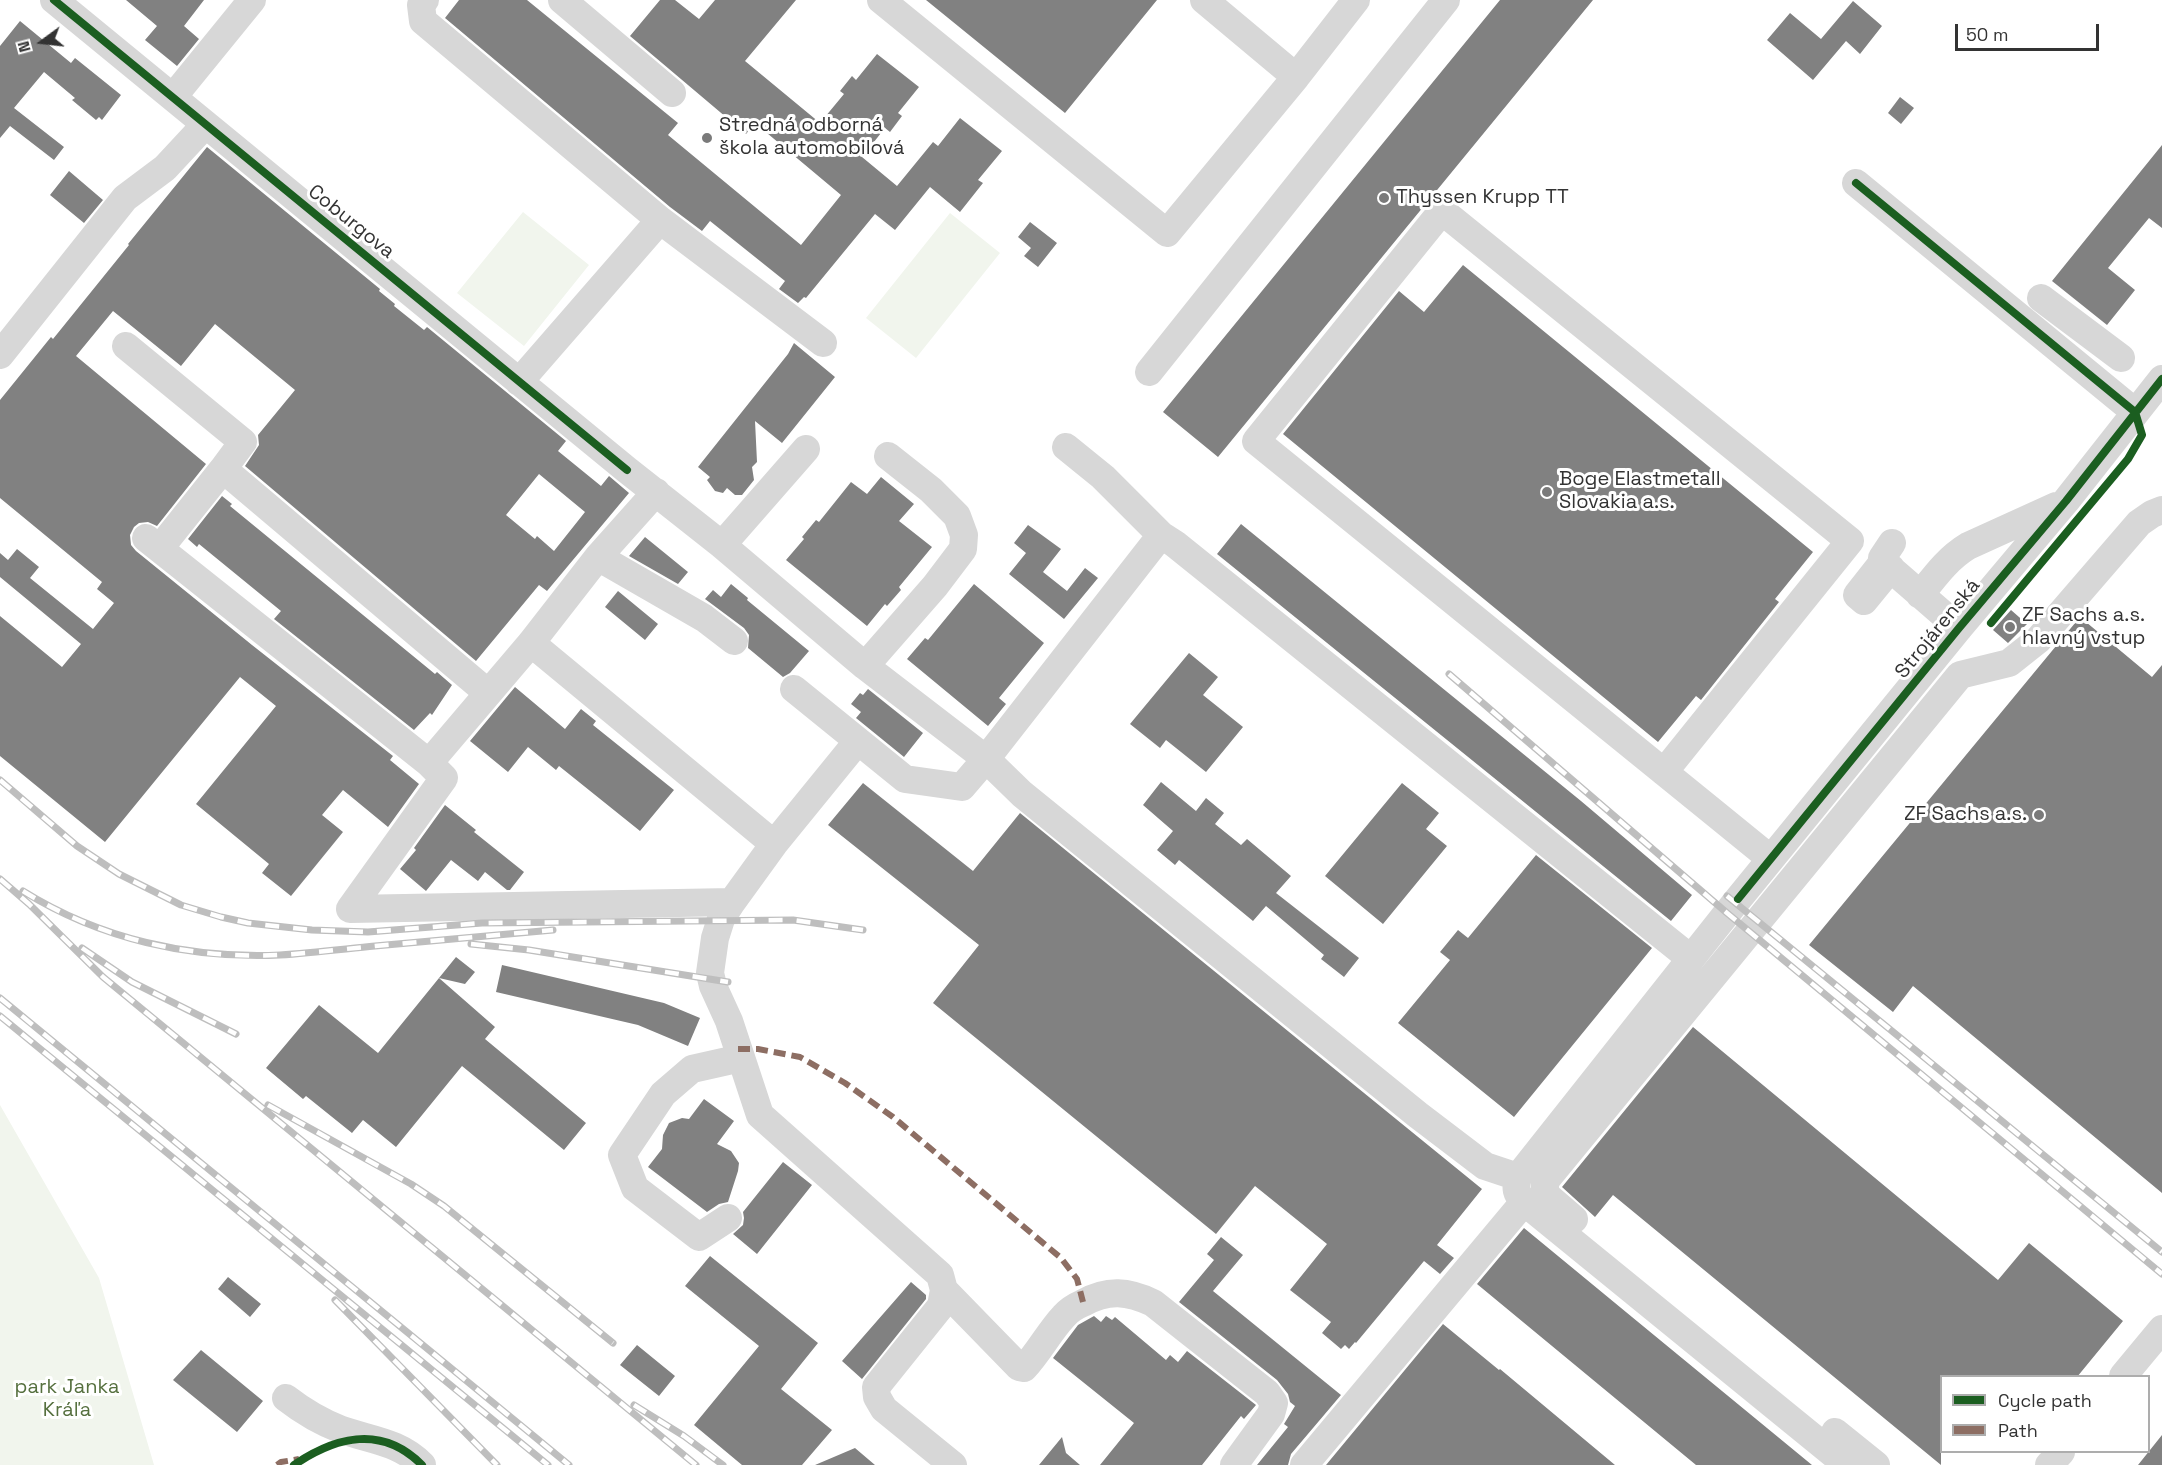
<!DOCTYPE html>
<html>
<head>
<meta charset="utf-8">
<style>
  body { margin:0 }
  #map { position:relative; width:2162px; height:1465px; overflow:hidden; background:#fff; font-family:"Space Grotesk",sans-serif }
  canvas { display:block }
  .legend { position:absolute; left:1940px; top:1375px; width:210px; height:78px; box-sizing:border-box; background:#fff; border:2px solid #adadad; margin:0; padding:8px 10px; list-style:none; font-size:18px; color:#333 }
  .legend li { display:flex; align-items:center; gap:12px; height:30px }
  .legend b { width:30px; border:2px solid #adadad }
  .north { position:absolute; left:12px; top:12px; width:60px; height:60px; -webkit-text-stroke:4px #fff; paint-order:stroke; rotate:255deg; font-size:16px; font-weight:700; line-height:24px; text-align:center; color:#333 }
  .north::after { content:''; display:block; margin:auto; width:21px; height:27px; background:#333; clip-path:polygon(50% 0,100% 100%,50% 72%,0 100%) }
  .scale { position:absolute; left:1955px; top:24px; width:144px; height:27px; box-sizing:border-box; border:3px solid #333; border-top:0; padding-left:8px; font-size:18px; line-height:21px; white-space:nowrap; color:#333; -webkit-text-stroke:4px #fff; paint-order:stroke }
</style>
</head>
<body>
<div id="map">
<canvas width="2162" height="1465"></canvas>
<ul class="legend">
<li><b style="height:8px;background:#1b5e20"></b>Cycle path</li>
<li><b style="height:8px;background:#8d6e63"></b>Path</li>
</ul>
<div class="north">N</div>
<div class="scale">50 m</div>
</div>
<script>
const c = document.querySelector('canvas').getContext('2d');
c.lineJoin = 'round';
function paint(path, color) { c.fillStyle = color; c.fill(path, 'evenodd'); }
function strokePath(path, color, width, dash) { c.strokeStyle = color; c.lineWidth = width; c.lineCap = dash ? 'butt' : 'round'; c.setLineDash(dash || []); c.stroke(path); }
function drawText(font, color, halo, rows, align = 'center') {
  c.font = font + ' "Space Grotesk",sans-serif'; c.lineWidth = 6; c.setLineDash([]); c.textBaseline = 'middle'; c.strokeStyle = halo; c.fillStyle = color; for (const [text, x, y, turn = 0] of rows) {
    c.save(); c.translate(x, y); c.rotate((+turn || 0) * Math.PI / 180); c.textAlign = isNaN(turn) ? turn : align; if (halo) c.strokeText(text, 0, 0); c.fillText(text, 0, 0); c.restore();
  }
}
const green = new Path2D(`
  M523 212 589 265 524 346 457 293Z
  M950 213 1000 253 916 358 866 318Z
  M0 1105 99 1278 154 1465H0Z`);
const building = new Path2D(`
  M126 0H204L184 26 199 39 177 66 145 40 157 26Z
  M459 0H527L678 123 668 135 801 245 841 195 755 123 746 134 630 36 660 0H675L699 19 715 0H796L745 61 820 123 844 94 840 91 852 76 856 80 877 54 919 87 898 113 902 116 890 132 885 128 862 157 897 186 933 142 938 146 960 118 1002 151 978 180 983 183 960 212 930 187 895 230 875 214 806 298 804 297 798 303 779 289 785 281 710 221 702 231 670 207 445 18Z
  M926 0H1157L1065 113Z
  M1500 0H1593L1218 457 1163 412Z
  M1853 1 1882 26 1860 54 1846 41 1813 80 1767 40 1790 13 1821 39Z
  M20 21 71 63 75 58 121 95 102 120 99 117 96 120 72 100 75 98 44 72 14 108 64 147 54 160 10 126 0 138V46Z
  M1900 97 1914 108 1901 124 1888 113Z
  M2162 145V228L2149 218 2108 268 2135 290 2107 325 2052 281Z
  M207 147 380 289 379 291 395 304 394 306 424 330 427 327 566 441 558 451 601 486 609 476 629 493 547 591 539 585 476 661 245 466 259 445 258 435 295 390 215 324 181 366 113 311 76 356 206 464 157 526 148 522 139 523 134 527 130 535 131 545 136 551 252 645 393 756 390 760 419 784 388 827 343 790 322 815 343 832 291 896 262 873 269 864 196 804 276 706 240 677 105 842 0 756V616L62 667 81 644 0 577V553L8 560 17 549 39 567 30 578 93 629 114 603 97 589 102 582 0 498V400L51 337 53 339 129 245 128 244ZM539 474 585 512 554 551 537 536 535 539 506 515Z
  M69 171 103 200 84 223 50 195Z
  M1030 222 1057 243 1038 267 1024 256 1031 248 1018 237Z
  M1463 265 1813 552 1775 599 1779 602 1701 700 1696 696 1658 742 1283 434 1399 291 1424 312Z
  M794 343 835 377 782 443 755 421 757 462 752 467 754 480 742 495H735L727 488 723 493 715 491 707 480 710 477 698 467 788 354Z
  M881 477 914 504 899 521 932 547 899 587 901 590 887 606 885 604 867 626 786 560 804 539 802 537 816 520 819 522 851 482 867 494Z
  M222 496 232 504 230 506 435 674 437 672 452 685 432 715 430 713 414 730 274 619 281 611 199 544 197 547 188 539Z
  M1241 524 1581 801 1692 895 1671 921 1217 554Z
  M1028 525 1061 549 1043 572 1067 591 1085 568 1098 578 1064 619 1009 574 1026 553 1014 543Z
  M645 537 688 572 678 584 629 556Z
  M731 584 748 598 747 600 809 651 790 673 783 677 748 648 749 635 744 628 705 599 713 590 721 597Z
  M974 584 1044 643 999 698 1006 704 988 726 907 659 925 638 928 640Z
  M618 591 658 624 645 640 605 607Z
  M2011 610 2027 624 2008 643 1993 630Z
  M2080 617 2152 677 2162 665V1193L1913 986 1893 1012 1809 945Z
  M1189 653 1218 677 1203 695 1243 727 1206 772 1166 740 1160 748 1130 724Z
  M515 687 565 729 581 709 596 721 593 725 674 790 640 831 559 766 556 770 528 747 508 772 470 741Z
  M868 689 923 733 904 757 856 718 861 712 851 704 860 693 863 695Z
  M1161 782 1196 811 1206 798 1224 813 1215 824 1241 845 1247 839 1291 876 1276 893 1359 958 1344 977 1321 959 1324 955 1266 906 1253 921 1179 860 1175 865 1157 850 1173 831 1143 805Z
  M863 783 973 871 1020 813 1482 1189 1437 1245 1454 1258 1440 1274 1424 1261 1356 1343 1355 1342 1349 1349 1345 1345 1341 1349 1322 1333 1331 1322 1290 1290 1327 1244 1255 1186 1216 1234 933 1003 979 945 828 825Z
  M1402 783 1439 813 1426 829 1447 846 1383 924 1325 876Z
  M445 805 476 830 474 832 524 872 510 890H507L485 872 478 881 451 860 426 891 400 869 416 850 414 848Z
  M1536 855 1652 948 1514 1117 1398 1023 1450 960 1440 952 1458 930 1468 938Z
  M456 957 475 972 465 984 439 978Z
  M502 965 664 1003 700 1018 688 1046 638 1025 496 992Z
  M439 978 495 1027 485 1039 586 1123 564 1150 462 1066 396 1147 363 1120 352 1133 306 1096 303 1099 266 1068 319 1005 378 1053Z
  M1693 1027 1998 1280 2029 1243 2123 1321 2077 1377H1941V1465L1613 1195 1595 1217 1562 1187Z
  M704 1099 734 1121 717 1144 731 1151 739 1163 738 1171 728 1202 719 1204 707 1212 648 1167 662 1149 663 1135 669 1123 682 1118 689 1119Z
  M783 1162 812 1185 757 1254 733 1234 743 1225 744 1218 743 1212Z
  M1524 1228 1632 1317 1812 1465H1696L1477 1284Z
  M1221 1237 1243 1255 1213 1291 1341 1395 1291 1454 1288 1465H1257L1288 1427 1284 1424 1295 1406 1290 1402 1288 1394 1277 1380 1179 1302 1214 1260 1207 1254Z
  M710 1256 818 1343 781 1389 832 1430 802 1465H742L694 1425 759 1346 685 1286Z
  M228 1277 261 1304 250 1317 218 1289Z
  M911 1282 926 1295V1299L862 1379 842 1361Z
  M1094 1316 1101 1322 1106 1316 1112 1320 1115 1317 1166 1360 1170 1355 1178 1362 1187 1351 1256 1405 1244 1419 1241 1416 1202 1465H1100L1134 1423 1053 1358 1078 1325Z
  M1443 1324 1499 1370 1500 1369 1615 1465H1326Z
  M637 1345 675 1376 659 1396 620 1365Z
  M201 1350 263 1401 237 1432 173 1380Z
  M2162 1435V1465H2138Z
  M1062 1437 1066 1453 1080 1465H1039Z
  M855 1448 875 1465H815Z`);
const minor = new Path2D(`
  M54 0 627 470 722 545 865 666 986 759 1161 535 1175 544 1690 958
  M425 0 421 5 423 21 660 220
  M562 0 672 93
  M881 0 1167 233 1296 77 1356 0
  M1204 0 1296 77
  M173 97 252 0
  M1856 183 2135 412
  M2041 298 2121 358
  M126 346 243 442 223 469 488 693
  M0 355 125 198 165 168 205 125
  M1149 372 1446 0
  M519 382 660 220 823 343
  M1066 447 1103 477 1161 535
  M146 538 429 763 531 643 598 557 656 492
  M1892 543 1882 558 1883 562 1959 628
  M722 545 806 449
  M160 548 223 469
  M598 557 704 618 734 641
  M1883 562 1857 595 1864 601 1891 568
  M1920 595C1935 576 1948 558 1968 546L2056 506
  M531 643 774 844
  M865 666 935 586 963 549 964 535 957 516 931 490 888 456
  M794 689 905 779 962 787 986 759 1022 794 1418 1115 1485 1166 1518 1177
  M429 763 444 778 350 909 732 902 721 919 715 938 710 973 713 986 729 1021 760 1115 940 1275 944 1290 941 1306 876 1387 877 1397 884 1409 953 1465
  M1664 772 1850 541 1442 211 1256 441 1712 811 1771 859
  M732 902 774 844 857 742
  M728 1218 699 1237 635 1188 622 1155 663 1094 692 1069 741 1058
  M1574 1219 1545 1194V1181L1960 675 2009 663 2038 640 2139 523 2152 514 2162 510
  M944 1290 1019 1367 1024 1368C1039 1352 1049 1332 1064 1316 1069 1310 1076 1306 1083 1303 1108 1289 1128 1291 1153 1303L1267 1393 1274 1403 1271 1414 1234 1465
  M2123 1376 2162 1329
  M286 1398C304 1412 321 1422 342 1430 371 1440 400 1442 422 1465
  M1835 1432 1876 1465
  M1304 1465 1524 1202
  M1847 1465 1524 1202C1516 1194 1515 1188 1518 1177L1735 903 1959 628 2066 501 2162 379
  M2049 1465 2061 1452`);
const rail = new Path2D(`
  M1449 674 1727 913 2162 1274
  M0 780 77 846 119 874 181 905 221 917 248 923 312 930 368 932 482 923 793 920 863 930
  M0 879 29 904 103 977 696 1465
  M23 891C100 939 189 959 280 955 312 953 344 949 375 946 434 941 493 935 553 930
  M1727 896 2162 1252
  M471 944 529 950 728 982
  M82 948 132 982 236 1034
  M0 998 569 1465
  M0 1016 548 1465
  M268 1105 411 1184 444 1206 613 1343
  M335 1300 497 1465
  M634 1405 684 1436 723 1465`);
const quiet = new Path2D(`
  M738 1049H758L800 1057 845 1083 893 1117 1061 1258 1077 1279 1083 1302
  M277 1465 281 1462 299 1459`);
const cycleway = new Path2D(`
  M54 0 627 470
  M1856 183 2135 412 2142 435 2128 459 1991 623
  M1738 899 1959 628 2066 501 2162 379
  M294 1465C337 1436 382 1425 422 1465`);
const markers = [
  [707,138,6,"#7a7a7a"],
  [1384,198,6,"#7a7a7a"],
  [1547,492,6,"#7a7a7a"],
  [2010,627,6,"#7a7a7a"],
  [2039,815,6,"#7a7a7a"]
];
const poiNames = [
  ["Stredná odborná",719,126],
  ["škola automobilová",719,149],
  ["Thyssen Krupp TT",1396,198],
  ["Boge Elastmetall",1559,480],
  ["Slovakia a.s.",1559,503],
  ["ZF Sachs a.s.",2022,616],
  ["hlavný vstup",2022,639],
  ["ZF Sachs a.s.",2027,815,"right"]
];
const streetNames = [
  ["Coburgova",351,222,39],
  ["Strojárenská",1938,629,-51]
];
const parkNames = [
  ["park Janka",67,1388],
  ["Kráľa",67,1411]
];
paint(green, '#f1f5ed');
paint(building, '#818181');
strokePath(minor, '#d7d7d7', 28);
strokePath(rail, '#bebebe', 7);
strokePath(rail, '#fff', 4.5, [14]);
strokePath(quiet, '#8d6e63', 6, [12, 6]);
strokePath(cycleway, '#1b5e20', 8);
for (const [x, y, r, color] of markers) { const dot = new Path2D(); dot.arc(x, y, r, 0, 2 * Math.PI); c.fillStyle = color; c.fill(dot); strokePath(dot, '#fff', 2); }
drawText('20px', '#333', '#fff', poiNames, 'left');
drawText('20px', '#333', '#fff', streetNames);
drawText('20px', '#56703f', '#fff', parkNames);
</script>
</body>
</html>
